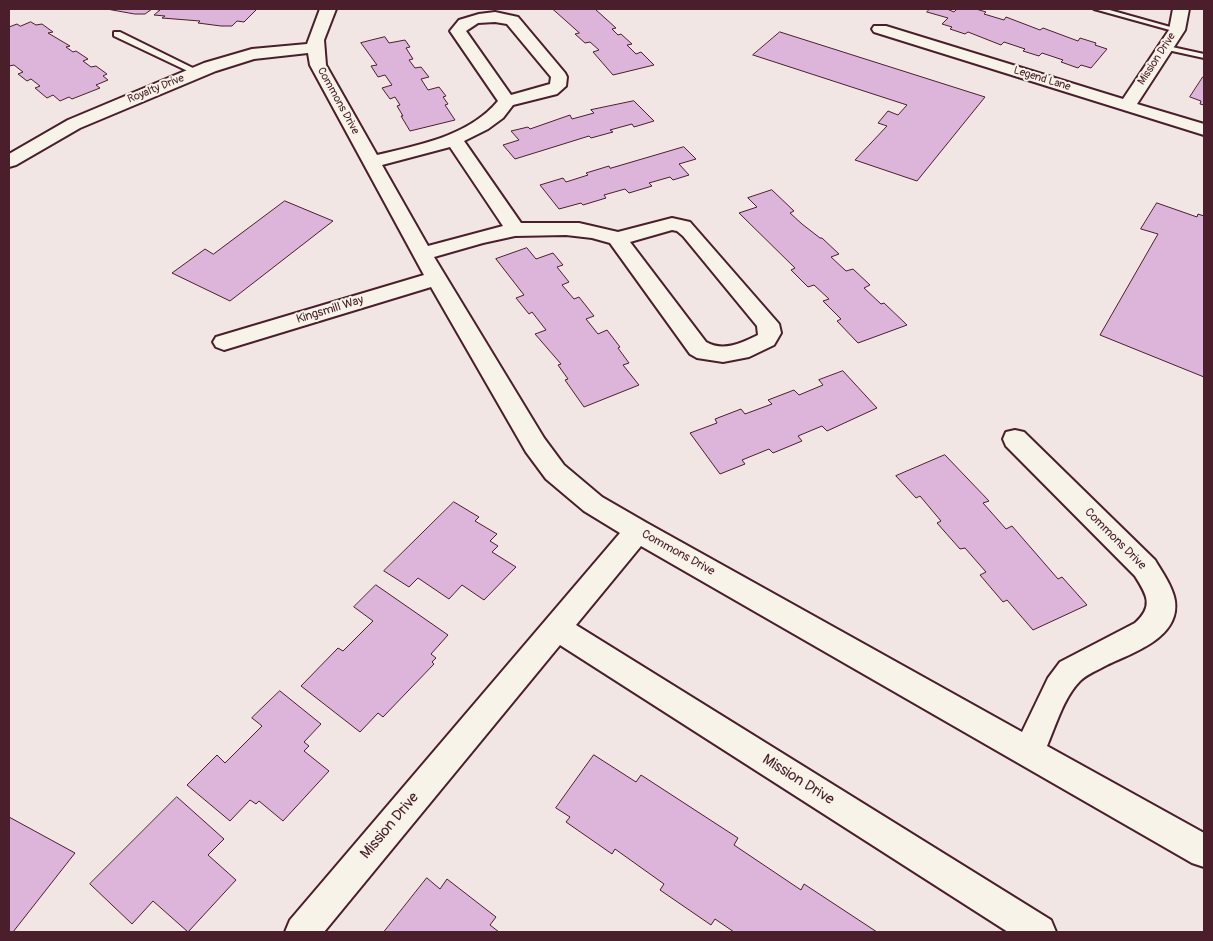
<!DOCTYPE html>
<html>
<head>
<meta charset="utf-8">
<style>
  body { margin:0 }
  #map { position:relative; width:1213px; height:941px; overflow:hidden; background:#f2e6e5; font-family:Pangolin,sans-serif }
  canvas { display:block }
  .frame { position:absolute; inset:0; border:10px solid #4a1f2b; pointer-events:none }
</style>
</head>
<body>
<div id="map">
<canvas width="1213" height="941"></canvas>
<div class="frame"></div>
</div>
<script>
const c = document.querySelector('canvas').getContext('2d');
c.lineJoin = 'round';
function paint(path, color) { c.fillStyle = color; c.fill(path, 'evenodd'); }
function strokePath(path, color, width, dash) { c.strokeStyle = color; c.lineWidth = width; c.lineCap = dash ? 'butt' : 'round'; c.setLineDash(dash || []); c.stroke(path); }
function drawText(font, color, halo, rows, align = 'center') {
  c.font = font + ' Pangolin,sans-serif'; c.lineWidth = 4; c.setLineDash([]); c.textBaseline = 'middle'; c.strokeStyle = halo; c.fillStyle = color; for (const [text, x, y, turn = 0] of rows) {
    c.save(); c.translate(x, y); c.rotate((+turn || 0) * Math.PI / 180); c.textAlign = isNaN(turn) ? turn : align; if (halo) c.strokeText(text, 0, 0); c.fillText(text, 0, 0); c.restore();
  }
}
const building = new Path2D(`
  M107 9H257L244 22 237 21 232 26H221L198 23 200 21 162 18 165 16 154 15 160 10 152 9 145 14H135Z
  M553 9H595L616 28 612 29 618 35 621 34 632 44 627 45 636 54 641 52 654 65 613 75 593 52 599 50 590 42 585 43 575 34 579 33Z
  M930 9H947L954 12 957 9H976L986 12 984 14 1004 20 1006 17 1040 30 1043 28 1078 41 1080 38 1096 43 1095 45 1107 49 1091 68 1081 65 1078 68 1061 62 1063 60 1042 53 1039 56 1023 51 1025 49 1004 42 1001 45 968 32 965 34 950 29 952 27 942 24 948 18 927 12Z
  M31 22 36 25 42 24 53 32 48 33 70 46 66 47 73 52 76 51 88 59 83 61 91 67 96 66 107 74 103 76 108 80 96 85 100 88 72 99 69 97 60 101 53 95 47 98 35 88 40 86 31 79 27 81 18 74 23 72 14 65 9 66V27L17 24 20 26Z
  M780 32 985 97 917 181 855 160 887 126 878 123 888 111 898 115 907 105 753 55Z
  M385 37 389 43 405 40 410 47 406 48 413 59 409 60 415 68 421 67 429 77 421 79 428 90 439 87 446 96 443 97 448 104 445 105 455 120 410 131 401 116H403L397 106 400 105 395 97 390 99 382 88 392 85 385 75 378 77 371 66 377 65 361 43Z
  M1203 77H1204V105L1200 104 1201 101 1190 97Z
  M634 101 654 121 634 127 632 124 610 130 613 132 591 138 589 136 515 159 503 145 519 140 511 131 528 127 530 129 570 115 572 119 594 113 591 110Z
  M684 147 696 159 679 164 689 175 673 180 670 177 649 183 652 186 629 193 625 189 604 195 606 198 583 205 581 203 559 209 540 185 563 178 566 182 588 175 586 173 609 166 610 168Z
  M772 190 794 211 790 213 802 224 820 238H822L839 254 831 257 846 271 853 269 870 285 864 288 881 304 884 303 907 325 858 343 837 321 841 319 823 301 829 299 814 285 808 287 791 270 795 268 739 213 757 207 748 198Z
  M285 201 333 221 230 301 172 273 205 249 213 254Z
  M1157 203 1197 217 1198 214 1204 216V377L1100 335 1158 234 1141 229Z
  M527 248 536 259 553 253 563 265 557 267 569 282 562 285 574 299 579 297 594 316 586 319 598 334 607 330 620 347 618 348 629 363 623 365 639 385 584 407 565 380 568 379 558 365 561 364 535 334 546 330 532 312 529 314 516 298 524 295 496 259Z
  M843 371 877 408 827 431 822 426 798 436 802 441 773 453 769 449 742 460 745 464 720 474 690 433 717 423 715 419 741 409 745 414 772 404 768 400 794 390 799 395 823 385 819 380Z
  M945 455 989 501 983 503 1006 529 1012 526 1058 579 1062 577 1087 605 1033 630 1007 600 1003 602 980 575 986 572 965 548 960 549 937 523 941 521 920 496 916 498 896 476Z
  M454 502 479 517 475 521 497 534 490 541 498 546 492 552 516 567 484 600 462 585 449 599 418 578 409 587 384 571Z
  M376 585 448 635 431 654 436 658 432 662 434 664 383 717 378 713 360 732 301 686 338 648 343 651 373 621 354 607Z
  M280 691 321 724 304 742 309 746 304 751 329 771 283 821 259 801 256 804 250 800 230 821 187 785 217 755 225 763 262 726 252 718Z
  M594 755 636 782 641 775 738 838 734 845 801 890 804 884 877 932H734L715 919 711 925 660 890 664 884 615 849 612 854 566 822 570 817 556 808Z
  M177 797 224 839 208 855 236 880 188 932 153 901 132 924 90 884Z
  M9 817 75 853 13 932H9Z
  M427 878 440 889 447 879 496 917 490 925 499 932H384Z`);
const service = new Path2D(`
  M1094 9H1106L1181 30 1177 32Z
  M114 32H120L201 72 194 74 114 36Z
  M1163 45 1204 54V58L1163 49Z`);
const minor = new Path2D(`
  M320 9H336L324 40 326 65 377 155C419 145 469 136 498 101L450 31 459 20 479 14 495 12 518 17 565 73 567 77 566 86 557 94 513 105 503 118 488 129 464 141 521 223H579L618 232 672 218 690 222 779 324 781 333 774 345 749 357 723 362 697 358 690 354 610 243 592 238 566 235 515 236 483 243 434 257 544 438 564 465 602 497 647 523 1022 732 1048 678 1060 662 1135 623C1154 606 1147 595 1135 576L1006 446 1003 439 1006 432 1015 430 1024 432 1155 560C1162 572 1173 587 1175 601 1180 638 1132 653 1107 665 1098 670 1087 674 1080 681 1064 697 1056 725 1047 746L1204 833V867L1192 863 641 546 576 625 1051 920 1056 932H1008L560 645 324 932H285L290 920 620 533 584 511 546 479 526 452 431 287 224 350 216 347 213 342 216 337 424 275 310 65 308 53 254 59 216 71 80 128 16 165 9 167V154L68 120 204 63 252 49 307 44ZM495 22 507 24 551 77 550 84 511 95 466 31 478 23ZM450 147 503 226 428 246 382 165ZM672 230 677 231 683 236 757 326 758 335C742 343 723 352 706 342L630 242Z
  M1173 9H1189L1185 30 1137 104 1204 124V135L874 32 872 29 874 26H886L1123 99 1169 30Z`);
const farStreetnames = [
  ["Mission Drive",1157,59,-57],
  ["Legend Lane",1042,79,17],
  ["Royalty Drive",156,89,-22],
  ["Commons Drive",338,101,61]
];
const streetNames = [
  ["Kingsmill Way",330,310,-17],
  ["Commons Drive",1115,539,45],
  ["Commons Drive",678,553,29]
];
const nearStreetnames = [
  ["Mission Drive",798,780,32],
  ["Mission Drive",390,826,-50]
];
paint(building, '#ddb4da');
strokePath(building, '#4a1f2b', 1);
strokePath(service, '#4a1f2b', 4);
strokePath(minor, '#4a1f2b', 4);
paint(service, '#f7f3e8');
paint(minor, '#f7f3e8');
drawText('11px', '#4a1f2b', '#f7f3e8', farStreetnames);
drawText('12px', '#4a1f2b', '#f7f3e8', streetNames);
drawText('15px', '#4a1f2b', '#f7f3e8', nearStreetnames);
</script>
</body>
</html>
